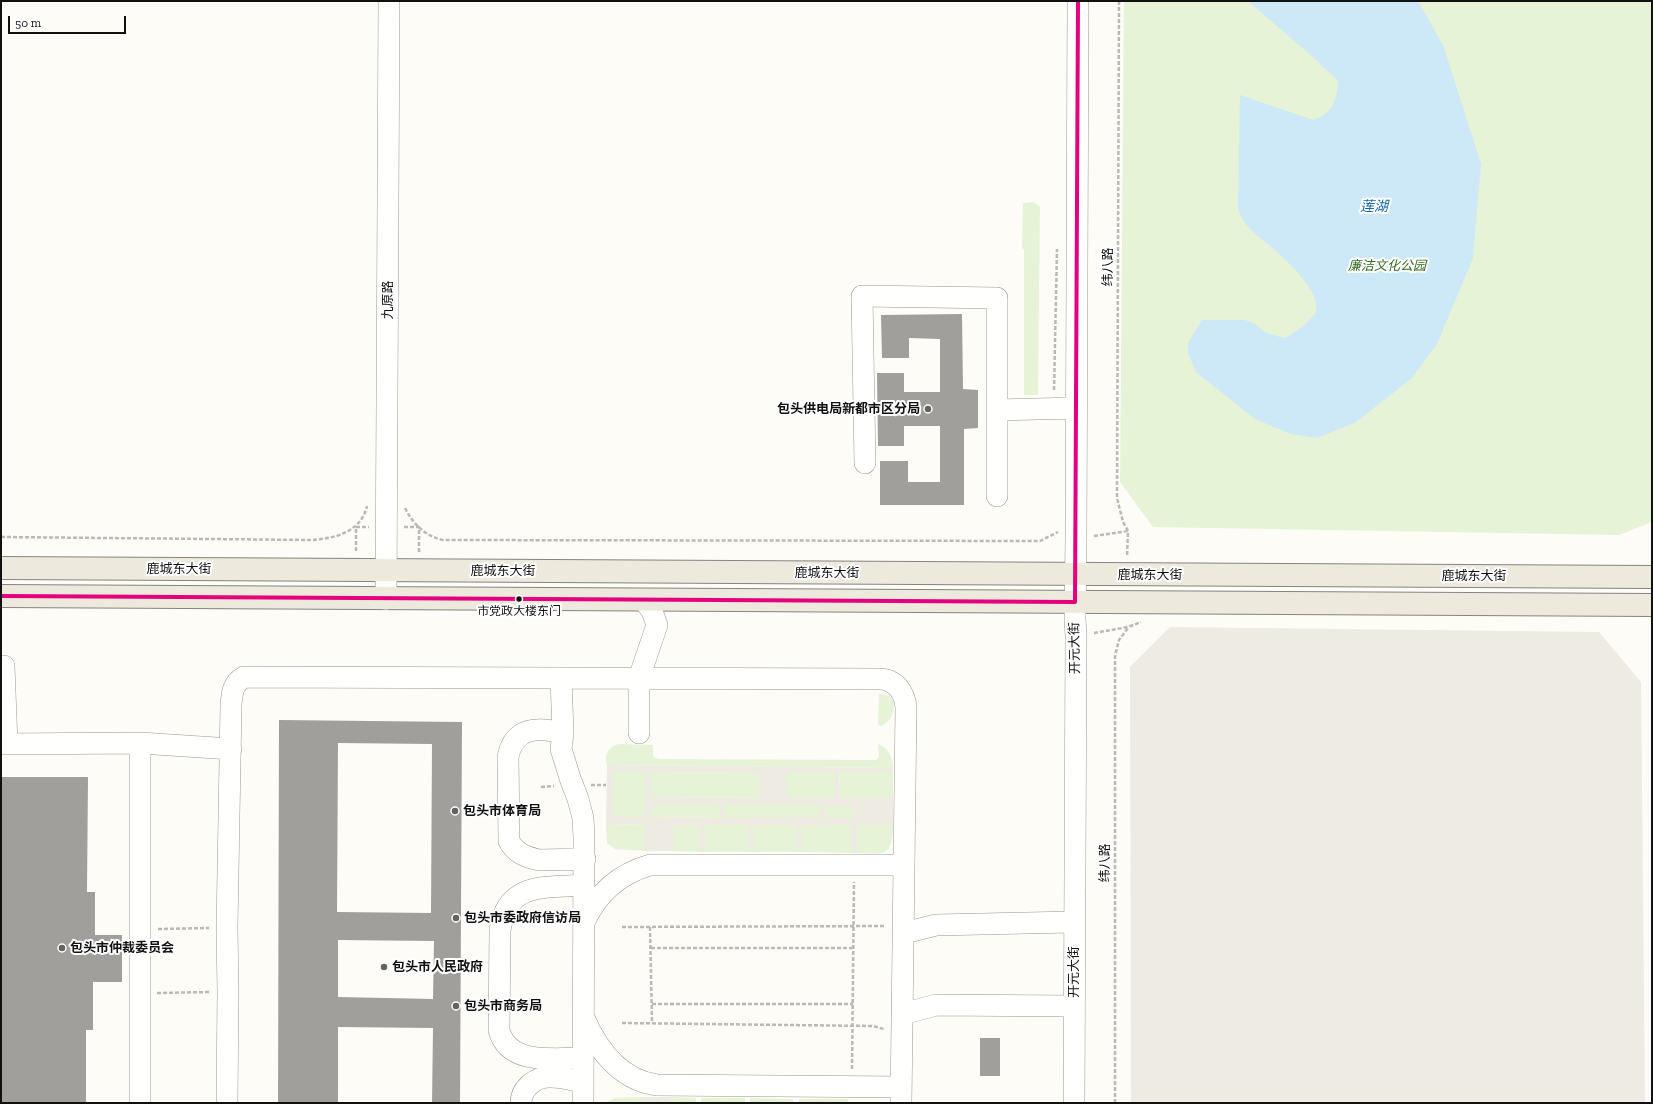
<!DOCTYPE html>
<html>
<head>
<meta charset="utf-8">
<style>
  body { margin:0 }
  #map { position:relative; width:1653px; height:1104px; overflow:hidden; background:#fdfcf7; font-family:"Zilla Slab",serif }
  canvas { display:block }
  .frame { position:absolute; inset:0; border:2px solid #111; pointer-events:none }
  .scale { position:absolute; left:8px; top:16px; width:118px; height:18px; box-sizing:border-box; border:2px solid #111; border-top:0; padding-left:5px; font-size:12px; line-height:14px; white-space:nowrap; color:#111; -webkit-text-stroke:3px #fff; paint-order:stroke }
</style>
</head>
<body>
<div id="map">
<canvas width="1653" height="1104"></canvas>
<div class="frame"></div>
<div class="scale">50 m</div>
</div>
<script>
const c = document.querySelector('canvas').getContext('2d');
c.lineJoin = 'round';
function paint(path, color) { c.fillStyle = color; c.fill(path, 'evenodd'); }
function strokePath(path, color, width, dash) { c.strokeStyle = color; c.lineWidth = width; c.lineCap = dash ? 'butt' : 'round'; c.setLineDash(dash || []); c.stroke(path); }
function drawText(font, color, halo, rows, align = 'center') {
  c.font = font + ' "Zilla Slab","Noto Sans SC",serif'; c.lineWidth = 4; c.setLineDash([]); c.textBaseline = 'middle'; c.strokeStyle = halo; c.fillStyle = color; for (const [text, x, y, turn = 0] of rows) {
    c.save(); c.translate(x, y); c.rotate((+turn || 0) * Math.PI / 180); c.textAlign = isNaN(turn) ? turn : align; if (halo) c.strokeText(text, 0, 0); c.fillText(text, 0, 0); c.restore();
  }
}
const green = new Path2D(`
  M1124 1H1652V522L1619 535 1153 527 1120 482Z
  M1034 202 1040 207 1038 395H1024V250L1022 248 1023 203Z
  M879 694C900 692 897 719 881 726L878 724Z
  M620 744 653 745V757L659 759 876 760 879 757 878 744C890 749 892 757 893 768L607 765C603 755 610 745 620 744Z
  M613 771H645V817H613Z
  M651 772 759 773V798L651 797Z
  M787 772H834V798H787Z
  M839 772H893V798H840Z
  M651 805H720V818L651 817Z
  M725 805H819V818H724Z
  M825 806H852L854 811 852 819 825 818Z
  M645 824V851L615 849 607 843 606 825Z
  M674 825H700V852L674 851Z
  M705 825H749V852H705Z
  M754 825H797V852H754Z
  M802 825H852V853L802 852Z
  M857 825H893C892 857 886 854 857 853Z
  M642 1097V1103H604L615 1098Z
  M670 1097 696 1098V1103H670Z
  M701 1098H745V1103H701Z
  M750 1098 793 1099V1103H750Z
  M799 1099H848V1103H799Z`);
const plaza = new Path2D(`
  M1170 627 1599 632 1641 682 1645 1103H1131L1130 667Z
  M607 765 893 768V772H839L840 798H893V825H857V853H852L851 825H802V852H797V825H754V852H749V825H705V852H700V825H674V851H645V824L606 825ZM613 771H645V817L613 816ZM651 772 759 773V798L651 797ZM787 772H834V798H787ZM651 805H719L720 818 651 817ZM725 805H819V817L725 818ZM825 806H852V811L854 812 852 818H825Z
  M642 1097H670V1103H642Z`);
const water = new Path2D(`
  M1248 1H1418L1443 45 1481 164 1473 258 1437 344 1412 378 1356 422 1318 438 1291 434 1255 419 1196 372 1188 353V343L1202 320H1245L1255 324 1266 333 1284 338C1298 332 1307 324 1316 312 1316 307 1316 301 1314 296 1306 278 1284 258 1269 245 1255 234 1242 225 1238 207L1240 95 1313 120C1332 114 1337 101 1338 81L1314 58Z`);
const building = new Path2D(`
  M962 314 963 389 978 390V428L964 429V505H880V461H908V482H940V426H904V446H878L877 373H904V392H940V339L909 338V358H882L881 315Z
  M279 720 462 722 460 1103H432L433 1028 338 1027V1103H278ZM338 743 432 744 431 913 337 912ZM338 940 434 941 433 999 338 997Z
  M1 777H88L87 892H95V935H122V982H93V1030H86V1103H1Z
  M980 1038H1000V1076H980Z`);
const path = new Path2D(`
  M1119 1 1117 498 1123 522 1128 531 1127 557
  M1054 390 1057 249
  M405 508C413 524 425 536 443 540L1040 541 1058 532
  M404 527H419V552
  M1094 536 1128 531
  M1 537 313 540C336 538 361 532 367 506
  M356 551V527H369
  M1094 633 1128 627 1141 622
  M591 785H606
  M541 787 554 786
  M622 927 886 926
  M650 927 652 1023
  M158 929 209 928
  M651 948H853
  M157 993 210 992
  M652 1004H853
  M622 1023 873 1026 884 1029
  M852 1069 854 882
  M1115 1103V656L1119 640 1128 628`);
const minor = new Path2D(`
  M997 410 1076 408
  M865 463 862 296 997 298V496
  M386 599 389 1
  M4 666 7 744
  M561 678 563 733 561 749 570 778 578 799 583 818 584 837 583 1103
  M563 733C539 727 514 726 508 757L509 841C515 853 526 857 539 860L585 859
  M639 733V678L657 625 652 611 644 600
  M1 744 140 743 231 749
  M584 923C597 893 619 874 650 865H904
  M904 933 936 925 1072 922 1074 930
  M903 1014 936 1005 1071 1006 1074 1015
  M584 1018C598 1050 620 1080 657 1085L901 1087
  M583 1058C555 1058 508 1066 499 1030L500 931C506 881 546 888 584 885
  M140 1103V743
  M227 1103 228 992 227 928 231 705C232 692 233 683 244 677L879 679C896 679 905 693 906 708L901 1103
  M521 1103C521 1088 536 1076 551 1077 562 1077 573 1080 583 1082
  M1074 1103 1076 636 1075 619 1076 539 1078 1`);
const major = new Path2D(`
  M1 568 1652 577
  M1 596 1652 605`);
const bus1 = new Path2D(`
  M1 596 1075 602 1078 1`);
const markers = [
  [928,409,4,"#646362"],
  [519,599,3.5,"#111"],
  [455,811,4,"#646362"],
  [456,918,4,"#646362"],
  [62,948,4,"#646362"],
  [384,967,4,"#646362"],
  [456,1006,4,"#646362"]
];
const busNames = [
  ["市党政大楼东门",519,612]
];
const parkNames = [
  ["廉洁文化公园",1387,266]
];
const streetNames = [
  ["纬八路",1108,267,-90],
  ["九原路",388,300,-90],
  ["鹿城东大街",179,569],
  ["鹿城东大街",503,571],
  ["鹿城东大街",827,573],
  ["鹿城东大街",1150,575],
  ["鹿城东大街",1474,576],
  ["开元大街",1075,648,-91],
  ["纬八路",1105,863,-90],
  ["开元大街",1074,972,-90]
];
const poiNames = [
  ["包头供电局新都市区分局",920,409,"right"],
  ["包头市体育局",463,811],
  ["包头市委政府信访局",464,918],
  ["包头市仲裁委员会",70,948],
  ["包头市人民政府",392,967],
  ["包头市商务局",464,1006]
];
const waterNames = [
  ["莲湖",1374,207]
];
paint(green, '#e7f3d7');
paint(plaza, '#edebe2');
paint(water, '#cde8f7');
paint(building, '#a19f9c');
strokePath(minor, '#979795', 22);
strokePath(major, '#858482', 24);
strokePath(path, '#b9b9b8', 2.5, [4, 2]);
strokePath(minor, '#fffffe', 21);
strokePath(major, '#ede9dc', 22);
strokePath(bus1, '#e5007d', 4);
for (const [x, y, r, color] of markers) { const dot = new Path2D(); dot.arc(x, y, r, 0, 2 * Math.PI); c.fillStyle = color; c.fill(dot); strokePath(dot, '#fff', 1.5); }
drawText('12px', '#111', '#fff', busNames);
drawText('italic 13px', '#2f6b1f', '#fff', parkNames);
drawText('13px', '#111', '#fff', streetNames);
drawText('bold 13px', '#111', '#fff', poiNames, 'left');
drawText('italic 14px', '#1768a6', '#fff', waterNames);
</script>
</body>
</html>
